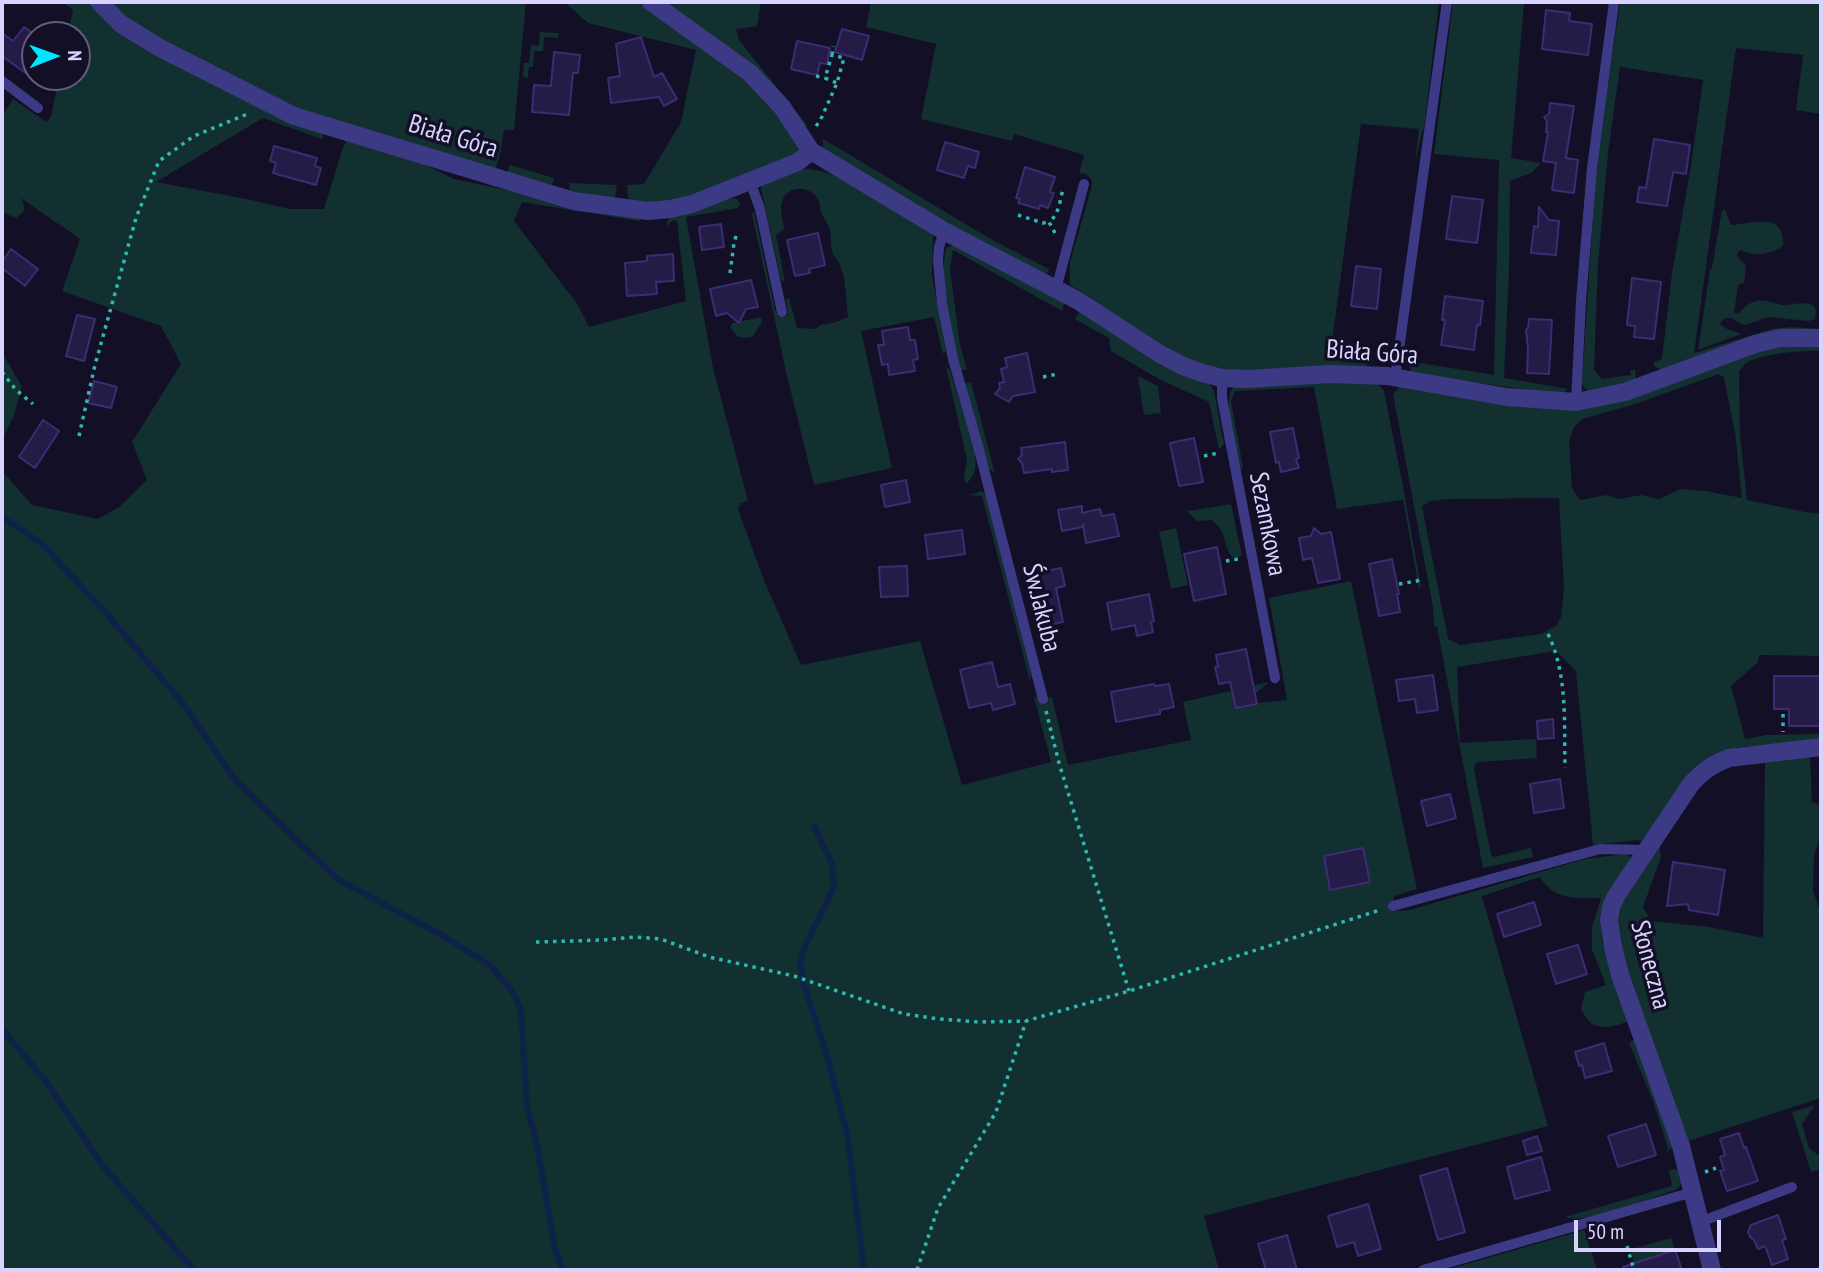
<!DOCTYPE html>
<html>
<head>
<meta charset="utf-8">
<style>
  body { margin:0 }
  #map { position:relative; width:1823px; height:1272px; overflow:hidden; background:#130f26; font-family:"PT Sans Narrow",sans-serif }
  canvas { display:block }
  .frame { position:absolute; inset:0; border:4px solid #d9d4ff; pointer-events:none }
  .north { position:absolute; left:21px; top:21px; width:70px; height:70px; box-sizing:border-box; background:#130f26; border:2px solid #625e7d; border-radius:50%; rotate:89deg; font-size:19px; font-weight:700; line-height:28px; text-align:center; color:#d9d4ff }
  .north::after { content:''; display:block; margin:auto; width:24px; height:32px; background:#00e5ff; clip-path:polygon(50% 0,100% 100%,50% 72%,0 100%) }
  .scale { position:absolute; left:1574px; top:1220px; width:147px; height:32px; box-sizing:border-box; border:4px solid #d9d4ff; border-top:0; padding-left:9px; font-size:21px; line-height:24px; white-space:nowrap; color:#d9d4ff; -webkit-text-stroke:5px #130f26; paint-order:stroke }
</style>
</head>
<body>
<div id="map">
<canvas width="1823" height="1272"></canvas>
<div class="frame"></div>
<div class="north">N</div>
<div class="scale">50 m</div>
</div>
<script>
const c = document.querySelector('canvas').getContext('2d');
c.lineJoin = 'round';
function paint(path, color) { c.fillStyle = color; c.fill(path, 'evenodd'); }
function strokePath(path, color, width, dash) { c.strokeStyle = color; c.lineWidth = width; c.lineCap = dash ? 'butt' : 'round'; c.setLineDash(dash || []); c.stroke(path); }
function drawText(font, color, halo, rows, align = 'center') {
  c.font = font + ' "PT Sans Narrow",sans-serif'; c.lineWidth = 7; c.setLineDash([]); c.textBaseline = 'middle'; c.strokeStyle = halo; c.fillStyle = color; for (const [text, x, y, turn = 0] of rows) {
    c.save(); c.translate(x, y); c.rotate((+turn || 0) * Math.PI / 180); c.textAlign = isNaN(turn) ? turn : align; if (halo) c.strokeText(text, 0, 0); c.fillText(text, 0, 0); c.restore();
  }
}
const green = new Path2D(`
  M62 2H89L106 19 324 133 322 139 263 118 156 182 246 199 290 209H324L343 147 348 139 413 159 454 179 641 218 639 221 522 202 514 221 578 305 589 327 686 301 677 221 673 220 669 223 668 229 667 222 670 217 733 198 737 199 740 203 738 208 686 217 713 368 748 501 741 503 738 509 764 580 800 663 802 665 920 641 962 785 1051 762 1034 697 1043 699 1052 697 1068 765 1191 740 1183 702 1269 682 1255 694 1257 703 1287 700 1269 598 1351 581 1417 889 1394 896 1393 906 1396 911 1410 910 1585 859 1625 854 1630 856 1631 863 1601 923 1602 941 1627 1009 1628 1021C1618 1026 1603 1030 1592 1024 1588 1021 1584 1014 1581 1009L1585 992 1606 985 1592 950V927L1601 898C1575 898 1555 901 1540 877L1482 896 1548 1126 1204 1216 1219 1270H2V471L32 505 98 519 119 507 147 480 132 442 181 364 161 326 62 291 80 239 21 198 24 205V211L16 218 2 212V116L13 99 46 122 51 117 59 77H77V35H68L73 10Z
  M107 2H526L514 130H504L500 155 495 171 292 109 143 31Z
  M564 2H761L757 26 736 29 739 40 807 125 797 137 799 150 795 154 680 201 633 203 628 197 627 185 644 184 681 122 696 50 588 23Z
  M871 2H1439L1425 121 1415 162 1419 129 1361 124 1330 357 1367 360V364L1364 368 1247 374 1192 364 1134 331 1087 295 1070 285V262L1091 189 1092 180 1086 174 1079 173 1084 155 1014 134 1012 141 921 119 936 44 866 27Z
  M1453 2H1524L1511 158 1541 163 1531 173 1510 181 1509 270 1504 378 1568 389 1563 393H1553L1412 374 1408 361 1494 375 1499 160 1434 154Z
  M1620 2H1821V114L1796 110 1803 55 1736 48 1694 353 1772 329 1791 327 1821 329V331L1663 370 1655 367 1653 363 1662 359 1672 273 1690 172 1703 80 1620 67 1608 153 1598 263 1594 370 1602 379 1631 375 1630 371 1635 369 1636 380 1627 384 1588 391 1583 386 1582 382 1596 171Z
  M540 32 559 33 558 38 544 37 543 51H534L533 67H529L528 78 523 77 524 63H529L531 45 539 46Z
  M823 139 994 241 1049 269 1046 277 992 249 823 154Z
  M510 165 554 178 551 188 506 175Z
  M807 169C841 170 903 213 933 232L932 276 946 351 943 354 934 317 861 331 892 468 814 485 787 376 752 214 754 211 775 310 778 316 784 317 788 315 786 299 789 298 797 328 815 329 821 325 833 323 848 317C846 301 846 276 839 263 837 259 834 257 833 254 830 247 832 239 830 232 829 225 824 219 821 212 820 209 820 205 819 202 813 185 787 184 782 202 779 212 784 220 784 229L776 235 785 282 781 280 761 188 762 184 794 171Z
  M569 183 617 185 615 197 612 200 570 191Z
  M1722 210H1725L1731 225C1755 223 1784 211 1783 246 1770 255 1753 257 1740 250L1737 254 1739 259 1746 265 1744 283 1738 285 1734 313 1738 314C1743 309 1748 303 1756 301 1766 299 1774 304 1783 305 1795 305 1821 296 1815 319L1809 321 1768 317 1746 325 1741 324 1731 318H1724L1720 324 1727 329 1741 334 1698 350 1710 270 1712 268Z
  M955 244 1062 299 1064 304 1062 311 953 250 950 269 960 345 967 369 960 371C953 336 938 283 946 248Z
  M1080 312 1208 382 1214 391 1224 444 1219 450 1209 402 1159 379 1111 351 1109 338 1075 319Z
  M762 317 761 324 752 337 745 338 737 336 730 327 733 323Z
  M1792 344H1821V351C1802 350 1762 354 1746 363 1744 365 1741 370 1739 372L1740 434 1747 500 1805 512 1821 514V656L1759 655 1758 662 1731 686 1745 739 1766 735 1821 734V740L1739 747 1720 753 1642 842 1638 840 1593 845 1576 671 1556 651 1457 667 1460 743 1536 739 1537 758 1479 762 1475 764 1474 769 1491 855 1494 857 1531 848 1533 857 1483 868 1437 627H1434L1433 607 1393 394 1401 386 1544 406 1762 350ZM1719 374 1724 378 1735 432 1742 498 1706 491 1681 489 1659 499 1641 495 1619 499 1606 495 1580 500 1572 488 1569 441 1574 427 1582 419 1635 404ZM1559 498 1564 589 1561 617 1556 626 1541 634 1460 645 1448 639 1422 506 1431 501 1449 499Z
  M2 352 22 387 14 415 2 440Z
  M946 367 950 370 974 448C976 461 978 474 966 484L964 477 967 460Z
  M1138 376 1158 386 1161 413 1144 415Z
  M971 382 995 474 989 469 965 383Z
  M1242 383H1377L1384 391 1402 481 1421 587 1419 589 1403 500 1337 509 1314 387 1235 391 1231 401 1243 468 1240 469C1238 451 1222 404 1232 389 1235 385 1237 385 1242 383Z
  M981 491 986 494 1031 674 1030 681 982 496 970 495Z
  M1231 504 1242 556 1233 558C1222 545 1228 533 1212 520L1197 521 1187 511Z
  M1176 528 1188 585 1171 589 1159 532Z
  M1810 756 1812 802 1821 806V834L1814 855 1813 890 1821 915V1098L1685 1142 1621 958 1615 929 1622 896 1659 841 1661 857 1643 907 1651 921 1709 927 1763 938 1765 761Z
  M1633 1040 1638 1041 1674 1144 1672 1148 1666 1152 1668 1148 1653 1101 1629 1043Z
  M1815 1105 1802 1124 1809 1148 1818 1155 1821 1154V1169L1811 1172 1792 1112Z
  M1676 1169 1679 1170 1682 1182 1680 1186 1675 1190C1652 1197 1584 1226 1565 1217L1672 1186 1669 1170Z
  M1584 1230 1597 1270H1446Z
  M1671 1238 1675 1250 1640 1262 1642 1270H1636L1631 1252 1632 1249Z`);
const stream = new Path2D(`
  M2 517 41 543 105 612 181 701 235 780 337 879 440 934 491 966 512 991 521 1010 527 1107 537 1145 555 1249 563 1270
  M814 826 832 864 834 887 807 942 800 960 803 981 827 1056 847 1133 864 1270
  M2 1029 47 1083 103 1166 194 1270`);
const building = new Path2D(`
  M1546 10 1570 13 1569 21 1592 24 1588 55 1542 49Z
  M24 27 35 35V80L2 56V33L13 41Z
  M842 29 869 36 862 60 835 52Z
  M641 37 654 77 662 73 677 99 664 106 659 97 611 103 608 78 620 76 616 44Z
  M797 41 830 48 827 64 820 63 817 75 791 69Z
  M554 52 580 55 578 73H573L569 115 532 112 534 85 551 86Z
  M1550 103 1574 106 1566 158 1578 160 1574 193 1552 190 1556 163 1543 161 1548 132H1546L1547 121 1544 117 1549 114Z
  M1654 139 1690 145 1686 174 1673 172 1667 206 1637 202 1639 187 1646 188Z
  M945 142 979 152 975 168 968 166 964 178 937 170Z
  M274 146 317 158 315 166 321 168 316 185 273 173 276 163 270 161Z
  M1025 167 1055 177 1050 192 1054 193 1048 208 1040 205 1039 209 1018 203 1020 199 1016 198Z
  M1452 196 1483 200 1477 243 1446 239Z
  M1539 207 1549 220 1559 221 1556 255 1531 253 1534 226 1538 227Z
  M721 224 724 247 702 250 699 227Z
  M818 233 825 265 809 269 810 273 795 276 787 240Z
  M11 249 38 269 25 286 2 268V262Z
  M673 254 674 281 656 282 657 294 627 296 625 263 647 261V256Z
  M1356 266 1381 269 1377 309 1351 306Z
  M1632 278 1661 282 1654 339 1634 337 1635 326 1627 325Z
  M751 280 758 307 746 309 739 323 727 313 716 316 710 289Z
  M1445 296 1483 301 1480 325H1477L1474 350 1441 345 1445 320H1442Z
  M77 315 95 319 84 361 66 356Z
  M1529 319 1552 320 1549 374 1527 373 1528 349 1526 330 1528 328Z
  M908 327 910 340H915L918 359 913 360 915 371 889 375 888 364 882 365 878 345H884L882 331Z
  M1027 353 1035 392 1013 396 1009 402 995 394 1000 388 999 383 1004 382 1001 369 1007 367 1005 358Z
  M94 381 117 387 111 408 88 403Z
  M43 420 59 431 35 468 19 457Z
  M1293 428 1299 458 1296 459 1299 468 1281 472 1279 462 1276 463 1270 432Z
  M1194 438 1203 482 1179 486 1170 443Z
  M1065 442 1068 470 1052 472V469L1024 473 1022 463 1018 459 1022 455 1021 448Z
  M906 480 910 502 885 507 881 485Z
  M1082 506V513L1100 509 1102 516 1114 514 1119 536 1086 543 1083 524V527L1062 531 1058 510Z
  M1314 528 1321 534 1331 532 1340 579 1318 583 1312 558 1303 560 1299 538 1311 536Z
  M962 530 965 554 928 559 925 535Z
  M1217 547 1226 594 1194 601 1184 554Z
  M1392 559 1399 594H1397L1400 612 1379 616 1369 564Z
  M907 566 908 596 881 597 879 567Z
  M1061 568 1065 586 1056 588 1063 622 1044 626 1035 573Z
  M1149 594 1154 621 1151 622 1153 632 1137 636 1135 625 1112 630 1107 603Z
  M1246 649 1257 704 1236 708 1230 682 1219 684 1215 667 1218 666 1216 655Z
  M992 662 998 687 1010 684 1015 704 993 710 991 703 969 708 960 670Z
  M1433 675 1438 710 1417 713 1415 699 1399 701 1396 680Z
  M1774 676H1821V726H1789V709H1774Z
  M1154 684 1155 686 1169 684 1174 707 1160 710V714L1116 722 1111 692Z
  M1553 719 1554 738 1538 739 1537 721Z
  M1560 779 1564 808 1534 813 1530 784Z
  M1450 794 1456 818 1427 826 1421 801Z
  M1363 848 1370 882 1330 890 1324 856Z
  M1673 862 1725 870 1718 915 1689 910 1688 904 1667 906Z
  M1534 902 1541 925 1504 937 1497 914Z
  M1578 945 1587 974 1556 984 1547 954Z
  M1604 1043 1612 1071 1585 1078 1582 1065 1579 1066 1575 1052Z
  M1646 1124 1656 1155 1618 1167 1608 1136Z
  M1739 1133 1744 1148 1746 1147 1758 1181 1727 1191 1720 1171 1724 1170 1720 1157 1725 1155 1720 1139Z
  M1537 1136 1542 1151 1527 1155 1523 1141Z
  M1541 1157 1550 1190 1515 1199 1507 1167Z
  M1447 1168 1465 1232 1438 1240 1420 1176Z
  M1368 1204 1381 1249 1358 1256 1354 1242 1337 1247 1328 1216Z
  M1778 1215 1786 1239 1782 1240 1788 1259 1772 1265 1765 1246 1758 1249 1754 1240 1751 1238 1748 1232 1751 1225Z
  M1287 1235 1297 1270H1266L1258 1244Z
  M1675 1250 1682 1270H1624L1623 1267Z`);
const path = new Path2D(`
  M832 55 833 46
  M816 76 825 78
  M816 126 820 121 837 83 844 58 832 55 825 78 837 83
  M1018 215 1043 223 1049 222
  M1055 233 1049 222C1059 215 1060 200 1063 189
  M730 273 734 243 737 233
  M2 372 16 390 33 404
  M1043 377 1058 374
  M79 436 95 365 136 218 159 161 194 136 250 113
  M1204 456 1219 453
  M1226 561 1238 559
  M1399 584 1417 581 1423 577
  M1548 634C1568 675 1564 724 1565 768
  M1046 711 1059 763 1129 991
  M1783 714V732
  M536 942 603 940 635 937 661 939 709 957 794 976 904 1014 939 1019 979 1022 1026 1021 1129 991 1380 910
  M1705 1172 1716 1168
  M1627 1246 1634 1270
  M917 1270 938 1208 996 1112 1026 1021
  M1816 1270 1821 1269`);
const lane = new Path2D(`
  M2 81 38 108
  M750 181 760 209 782 312
  M944 231 939 247 938 261 942 304 953 359 978 446 1043 699
  M1056 289 1084 184
  M1222 378V398L1275 678
  M1395 378 1447 2
  M1576 402 1581 301 1592 168 1614 2
  M1393 906 1600 849 1647 850
  M1700 1222 1792 1187
  M1423 1270 1693 1192`);
const street = new Path2D(`
  M99 2 121 24 160 48 294 116 574 201 648 211 670 209 692 204 798 162 811 151
  M651 2 750 73 782 107 811 151 944 231 1077 300 1160 354 1183 366 1202 373 1222 378 1247 379 1330 374 1387 376 1507 397 1576 402 1625 392 1755 344 1780 338H1821
  M1712 1270 1681 1146 1620 975 1613 947 1609 920 1611 907 1616 896 1691 784C1703 771 1713 764 1729 758L1821 747`);
const streetNames = [
  ["Biała Góra",453,137,17],
  ["Biała Góra",1372,353,4],
  ["Sezamkowa",1267,524,79],
  ["Św.Jakuba",1041,608,76],
  ["Słoneczna",1650,965,75]
];
paint(green, '#12302f');
strokePath(stream, '#0c2248', 6);
paint(building, '#241b47');
strokePath(building, '#3b2d73', 2);
strokePath(path, '#2fb8b0', 3.5, [3.5, 5]);
strokePath(lane, '#3d3a85', 10);
strokePath(street, '#3d3a85', 18);
drawText('26px', '#d9d4ff', '#130f26', streetNames);
</script>
</body>
</html>
